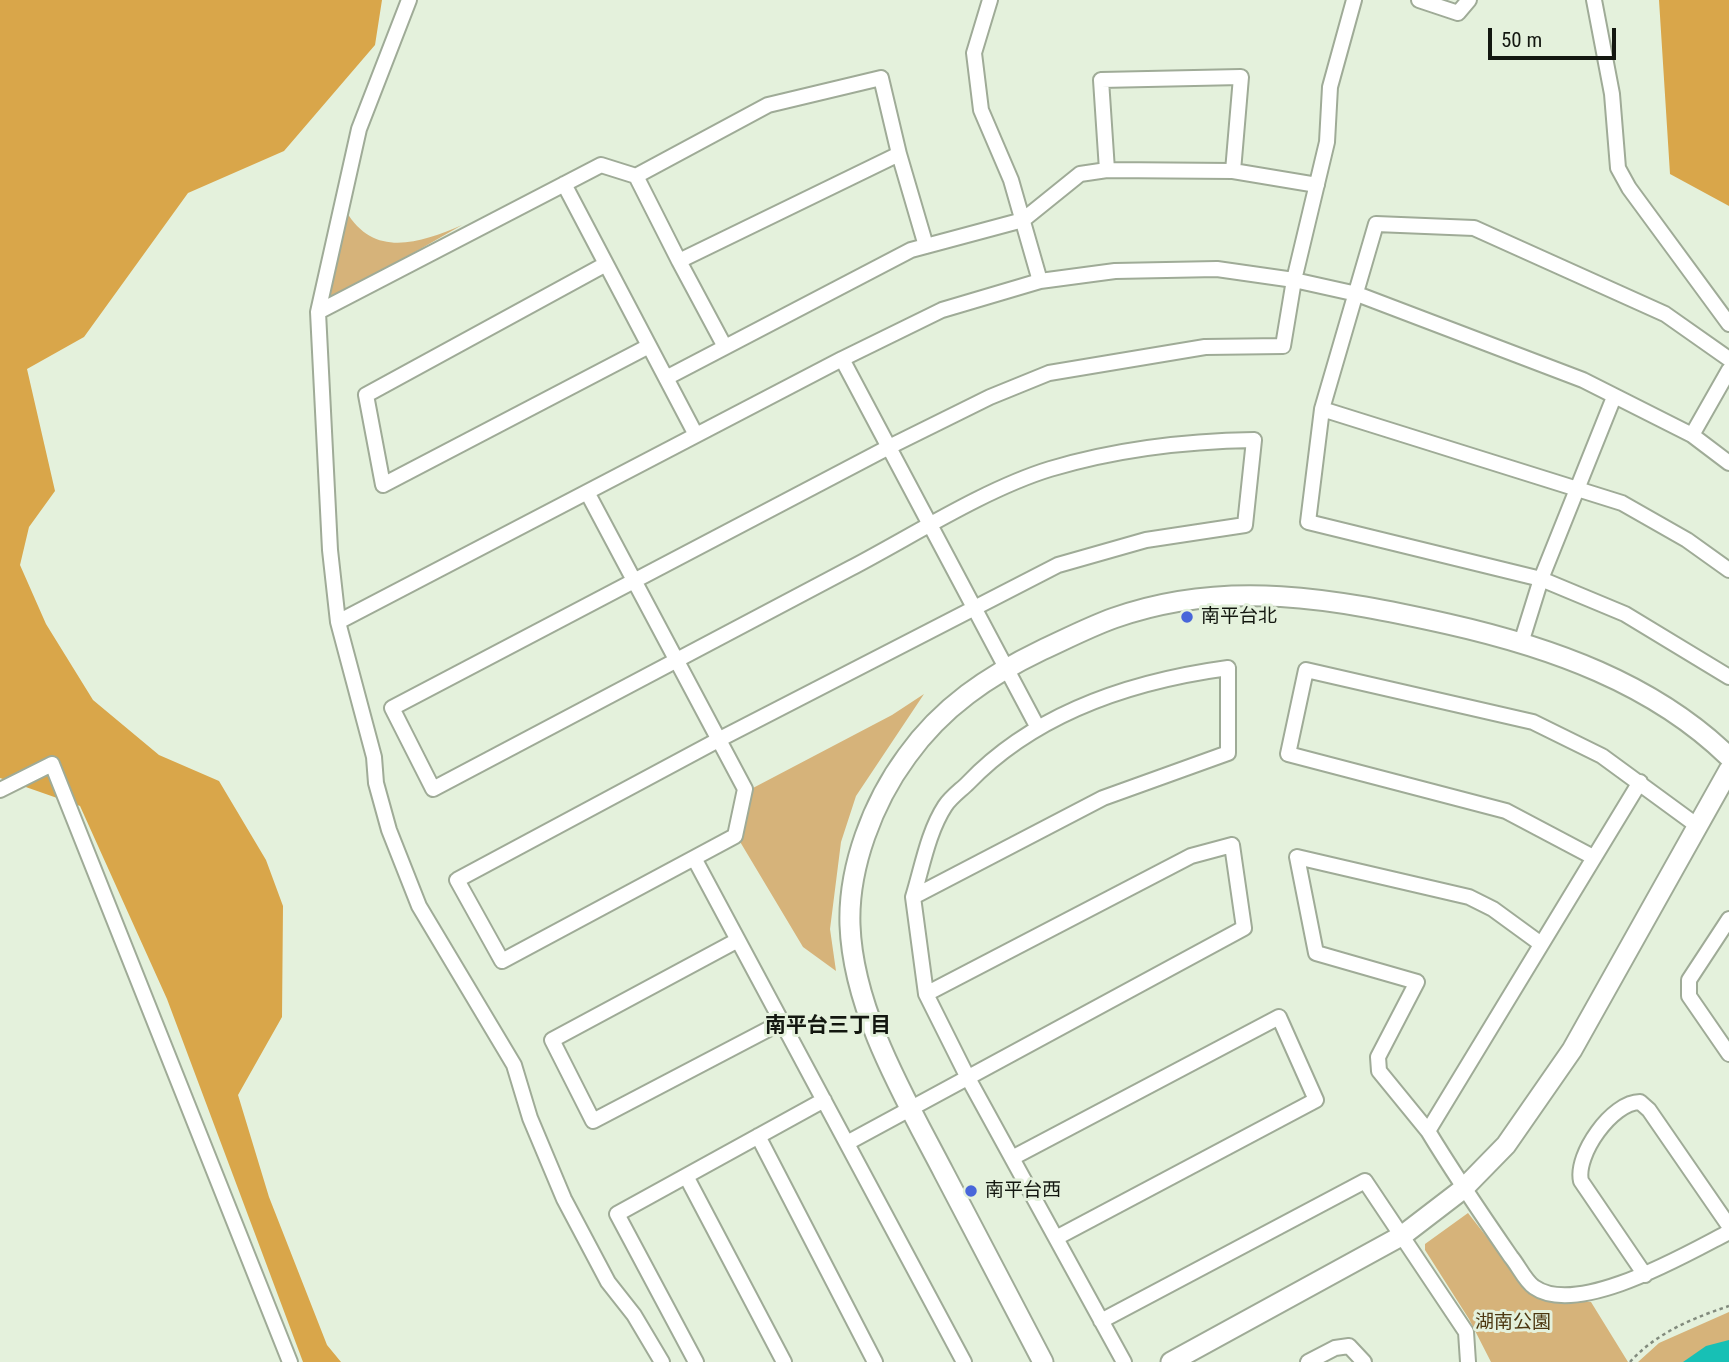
<!DOCTYPE html>
<html>
<head>
<meta charset="utf-8">
<style>
  body { margin:0 }
  #map { position:relative; width:1729px; height:1362px; overflow:hidden; background:#e4f1dc; font-family:"Roboto Condensed",sans-serif }
  canvas { display:block }
  .scale { position:absolute; left:1488px; top:28px; width:128px; height:32px; box-sizing:border-box; border:4px solid #131710; border-top:0; padding-left:9px; font-size:21px; line-height:24px; white-space:nowrap; color:#131710; -webkit-text-stroke:5px #e4f1dc; paint-order:stroke }
</style>
</head>
<body>
<div id="map">
<canvas width="1729" height="1362"></canvas>
<div class="scale">50 m</div>
</div>
<script>
const c = document.querySelector('canvas').getContext('2d');
c.lineJoin = 'round';
function paint(path, color) { c.fillStyle = color; c.fill(path, 'evenodd'); }
function strokePath(path, color, width, dash) { c.strokeStyle = color; c.lineWidth = width; c.lineCap = dash ? 'butt' : 'round'; c.setLineDash(dash || []); c.stroke(path); }
function drawText(font, color, halo, rows, align = 'center') {
  c.font = font + ' "Roboto Condensed","Noto Sans JP",sans-serif'; c.lineWidth = 6; c.setLineDash([]); c.textBaseline = 'middle'; c.strokeStyle = halo; c.fillStyle = color; for (const [text, x, y, turn = 0] of rows) {
    c.save(); c.translate(x, y); c.rotate((+turn || 0) * Math.PI / 180); c.textAlign = isNaN(turn) ? turn : align; if (halo) c.strokeText(text, 0, 0); c.fillText(text, 0, 0); c.restore();
  }
}
const green = new Path2D(`
  M346 211C374 259 420 243 462 225L323 305Z
  M924 694 856 796 841 842 830 929 836 971 803 947 739 840 753 788 892 715Z
  M1468 1213 1525 1286 1538 1296 1591 1302 1628 1362H1491L1469 1319 1425 1250V1244Z
  M1729 1312V1362H1638L1659 1343Z`);
const forest = new Path2D(`
  M0 0H382L375 45 284 151 188 193 84 337 27 369 55 491 29 527 20 565 46 624 93 700 159 755 219 781 266 860 283 906 282 1017 238 1095 269 1197 327 1345 341 1362H303L167 999 80 806 0 778Z
  M1659 0H1729V206L1670 174Z`);
const water = new Path2D(`
  M1729 1340V1362H1683L1706 1346Z`);
const path = new Path2D(`
  M1630 1362C1656 1333 1693 1318 1729 1306`);
const street = new Path2D(`
  M409 0 359 129 318 312 330 550 338 622 374 757 376 783 389 830 419 906 514 1065 530 1118 564 1199 608 1282 634 1315 662 1362
  M990 0 974 53 981 110 1011 180 1040 281
  M1419 0 1458 13 1469 0
  M1594 0 1612 94 1618 168 1629 188 1729 324
  M899 154 926 246
  M1107 170 1101 80 1241 77 1233 171
  M564 184 696 435
  M679 261 725 347
  M606 264 366 395 383 485 649 346
  M318 312 601 165 636 176 768 105 881 78 899 154 679 261 636 176
  M842 359 1038 728
  M1729 359 1665 314 1474 228 1376 224 1322 409 1308 522 1541 579 1625 614 1729 677
  M666 378 911 250 1023 220 1080 174 1107 170 1233 171 1317 185
  M1322 409 1622 503 1687 540 1729 570
  M1692 435 1729 370
  M587 492 745 789 735 836 502 961 457 880 720 739 1058 565 1146 540 1245 525 1254 440C1184 441 1117 449 1050 469 985 489 912 536 851 568 711 641 572 715 433 789L392 708 889 447 990 397 1049 373 1205 347 1283 346 1294 280 1327 142 1330 87 1354 0
  M338 622 842 359 942 310 1040 281 1115 271 1217 269 1294 280 1357 294 1583 380 1692 435 1729 463
  M1522 640 1541 579 1614 397
  M1228 668V753L1103 798 913 897C922 868 928 832 945 806 951 797 961 790 968 783 1036 712 1132 681 1228 668Z
  M1640 782 1428 1131C1454 1174 1482 1215 1511 1257 1518 1265 1525 1281 1534 1287 1578 1318 1688 1253 1729 1232
  M0 790 52 764 290 1362
  M1593 857 1506 811 1288 754 1306 670 1533 722 1602 756 1699 827
  M694 858 964 1362
  M913 897 926 994 968 1078 1124 1362
  M1729 919 1689 980V996L1729 1054
  M738 940 552 1040 593 1121 782 1022
  M1428 1131 1379 1071 1378 1057 1417 982 1316 953 1297 857 1469 897 1493 909 1541 944
  M758 1136 875 1362
  M847 1143 1244 928 1232 845 1191 856 926 994
  M1012 1158 1279 1017 1316 1100 1056 1238
  M686 1176 784 1362
  M1645 1275 1581 1181C1575 1155 1612 1102 1640 1102L1649 1110 1729 1226
  M1101 1321 1365 1181 1466 1332 1468 1362
  M696 1362 617 1214 824 1100
  M1308 1362 1335 1348 1349 1346 1364 1362`);
const secondary = new Path2D(`
  M1043 1362C1010 1299 977 1236 944 1173 905 1098 853 1011 850 925 848 867 873 802 907 756 942 707 988 676 1042 650 1066 639 1089 627 1114 618 1226 578 1336 599 1448 624 1550 647 1653 683 1729 757
  M1171 1362 1403 1235 1463 1189 1506 1145 1572 1050 1729 770`);
const markers = [
  [1187,617,7,"#4866da"],
  [971,1191,7,"#4866da"]
];
const poiNames = [
  ["南平台北",1201,617],
  ["南平台西",985,1191]
];
const parkNames = [
  ["湖南公園",1513,1323]
];
const neighbourhoodNames = [
  ["南平台三丁目",828,1027]
];
paint(green, '#d6b37a');
paint(forest, '#d9a64a');
paint(water, '#17c0b5');
strokePath(street, '#9fab97', 18);
strokePath(secondary, '#9fab97', 23);
strokePath(path, '#828b7d', 2.5, [3.5, 3.5]);
strokePath(street, '#fff', 14);
strokePath(secondary, '#fff', 19);
for (const [x, y, r, color] of markers) { const dot = new Path2D(); dot.arc(x, y, r, 0, 2 * Math.PI); c.fillStyle = color; c.fill(dot); strokePath(dot, '#e4f1dc', 2.5); }
drawText('19px', '#131710', '#e4f1dc', poiNames, 'left');
drawText('19px', '#4c3710', '#e4f1dc', parkNames);
drawText('bold 21px', '#131710', '#e4f1dc', neighbourhoodNames);
</script>
</body>
</html>
